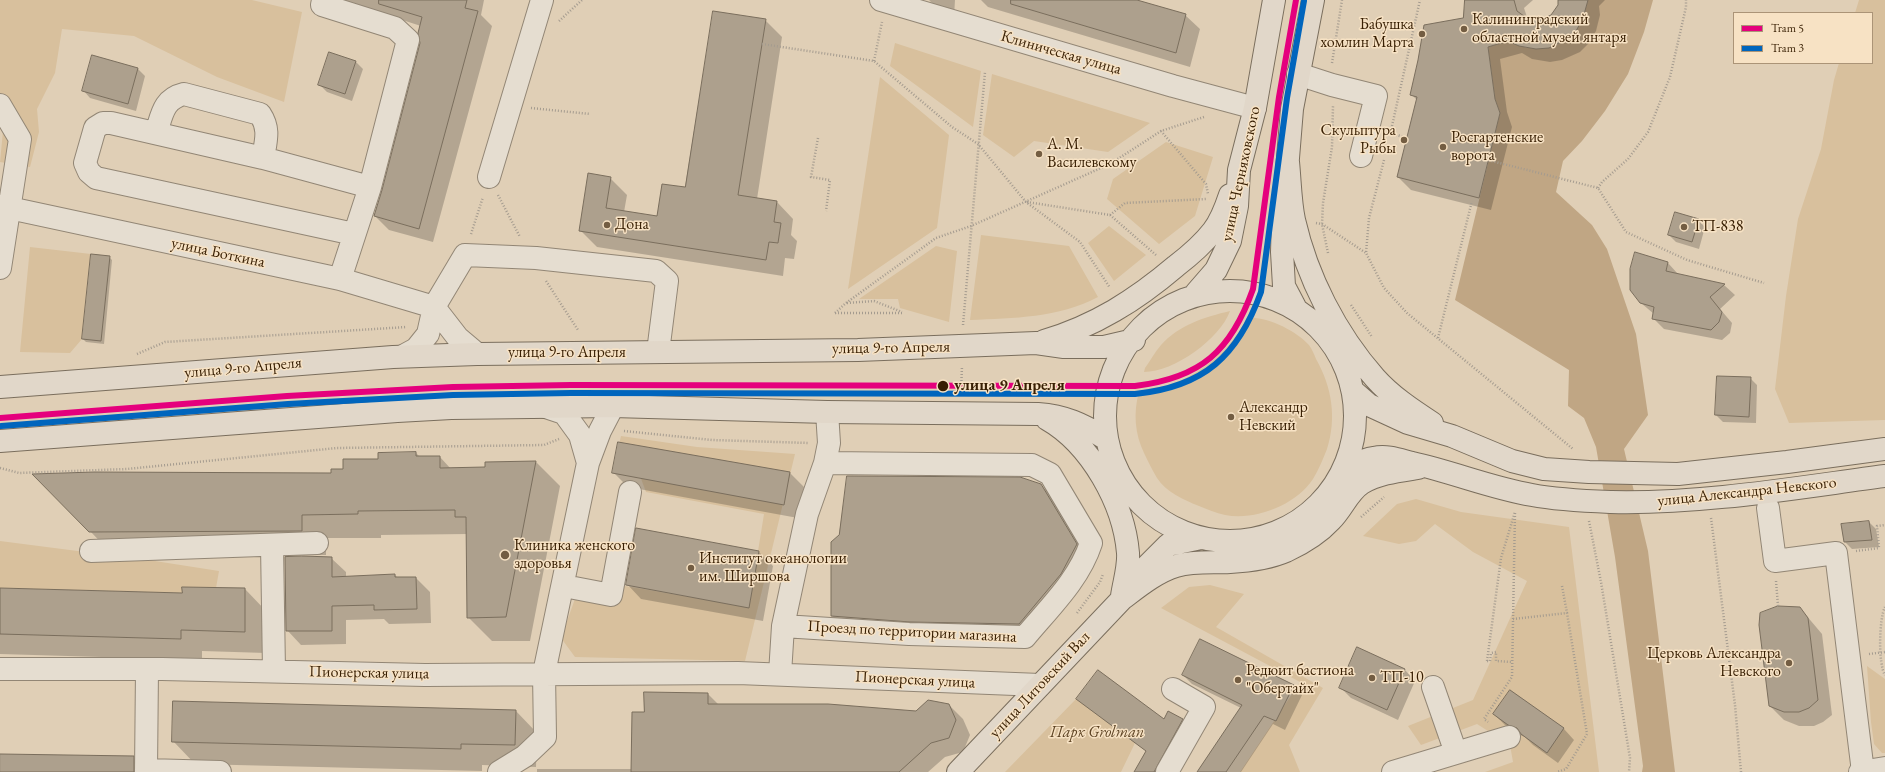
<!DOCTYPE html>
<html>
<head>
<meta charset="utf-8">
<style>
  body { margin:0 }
  #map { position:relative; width:1885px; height:772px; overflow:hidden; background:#e0cfb6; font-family:"EB Garamond",serif }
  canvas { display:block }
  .legend { position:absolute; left:1733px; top:12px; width:140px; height:52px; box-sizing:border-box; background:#f7e2c4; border:1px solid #ab9477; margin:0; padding:5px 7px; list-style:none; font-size:12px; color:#381f03 }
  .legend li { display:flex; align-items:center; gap:8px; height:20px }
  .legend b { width:20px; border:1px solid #ab9477 }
</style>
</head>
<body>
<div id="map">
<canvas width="1885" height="772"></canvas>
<ul class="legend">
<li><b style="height:5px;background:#e5007d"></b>Tram 5</li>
<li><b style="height:5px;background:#0065bd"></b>Tram 3</li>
</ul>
</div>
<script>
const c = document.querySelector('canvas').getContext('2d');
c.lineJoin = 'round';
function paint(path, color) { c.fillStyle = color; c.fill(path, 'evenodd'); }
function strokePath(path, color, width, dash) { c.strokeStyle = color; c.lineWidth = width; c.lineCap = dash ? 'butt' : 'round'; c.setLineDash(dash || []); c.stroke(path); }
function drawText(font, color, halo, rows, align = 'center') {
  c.font = font + ' "EB Garamond",serif'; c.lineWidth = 3; c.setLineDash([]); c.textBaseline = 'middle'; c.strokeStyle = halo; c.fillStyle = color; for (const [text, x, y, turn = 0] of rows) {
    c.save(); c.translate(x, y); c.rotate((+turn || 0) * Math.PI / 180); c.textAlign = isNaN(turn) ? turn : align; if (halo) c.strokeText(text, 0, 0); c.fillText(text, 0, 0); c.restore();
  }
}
const green = new Path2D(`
  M0 0H252L302 12 284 102 217 77 134 36 62 29 55 73 37 109 39 132 30 167 0 162 3 131 0 128Z
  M1859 0H1885V420L1789 423 1775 389 1786 296 1798 219 1821 149 1834 80 1839 63H1872V13H1855Z
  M895 43 981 71 973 127 890 66Z
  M992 74 1150 123 1108 152 1034 141 1014 157 983 135Z
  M880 77 949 135 937 228 848 289Z
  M1166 142 1213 157 1195 216 1159 244 1107 199 1113 179Z
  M1109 226 1146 255 1114 281 1088 243Z
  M981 235 1069 246 1098 297C1058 318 1014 318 970 320Z
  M936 246 957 251 949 322 900 308 898 299H859Z
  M30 247 91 254 82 339 70 353 20 352Z
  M1230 311C1220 339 1174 372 1144 372L1145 368C1150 361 1155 352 1161 345 1179 325 1205 317 1230 311Z
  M1247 318C1265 315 1297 331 1309 345 1312 349 1314 354 1316 359 1332 387 1337 418 1327 449 1323 459 1319 469 1313 479 1296 505 1255 521 1225 515 1216 513 1207 509 1199 506 1184 500 1166 492 1157 478 1152 470 1148 461 1144 453 1135 434 1133 413 1139 392 1147 387 1159 388 1169 385 1204 373 1230 350 1247 318Z
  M621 436 697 447 795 454 745 661 575 657 561 638 581 582 590 580 749 607 764 514 646 492 638 471 614 465Z
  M1416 499 1461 512 1569 527 1599 772H1485L1513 762 1510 745 1477 724 1421 745 1408 726 1473 700 1527 581 1473 552 1435 524 1416 541 1399 544 1363 536 1397 504Z
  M0 541 155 561 219 571 216 588 182 587V593L0 588Z
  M1210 585 1244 594 1216 627 1323 688 1289 745 1300 772H1240L1300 682 1161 608 1189 587Z
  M1867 666 1885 679V753H1882L1874 744 1871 722Z
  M1098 670 1157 714 1135 743 1121 772H1005L1076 699Z`);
const water = new Path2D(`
  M1587 0H1653L1644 32 1628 74 1605 111 1582 141 1563 161 1556 192 1592 225 1607 249 1636 334 1648 415 1624 449 1648 551 1675 772H1642L1643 766 1615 557 1596 447 1584 418 1568 406 1569 370 1455 300 1500 113 1495 99 1488 47 1508 41C1545 60 1582 42 1587 0Z`);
const shadow = new Path2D(`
  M340 0H484L481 15 492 26 433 242 389 230 375 216 383 191 421 43V26Z
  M929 0H955L954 17 943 14Z
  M981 0H1133L1185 15 1200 29 1190 67 988 7Z
  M1466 0H1533L1524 8 1528 20 1540 21 1551 16 1558 6 1559 0H1605L1599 6 1600 15 1596 31 1588 44 1580 52 1562 60 1550 62 1532 59 1522 53 1500 59 1507 112 1512 127 1491 210 1411 190 1398 177 1417 100 1411 94 1464 18Z
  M765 20 782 37 757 199 777 202 793 219 791 235 797 241 794 259 785 258 783 276 597 247 580 230 610 178 627 195 624 212 658 217 686 188Z
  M93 57 138 69 145 76 136 111 90 98 83 90Z
  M356 62 363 69 352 101 327 92 320 85Z
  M1698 220 1705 227 1699 249 1676 242 1669 235Z
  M109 257 112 260 104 344 86 342 83 339Z
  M1668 263 1678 274 1724 285 1735 295 1720 309 1732 323 1730 333 1722 340 1664 329 1653 318 1654 314 1641 303Z
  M1750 378 1757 385 1756 423 1723 422 1716 415Z
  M416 453 420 457H440L451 469 486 468V463L536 462 560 486 530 641H492L468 617V534L381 535V538H326V555L114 556 90 531 332 474 379 460Z
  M613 472 790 473 804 487 798 518 628 487Z
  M1041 485 1055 499 1091 559 1034 638 846 630 832 616V543Z
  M1869 522 1876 529 1879 547 1852 549 1845 542Z
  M759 552 773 566 763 621 641 599 627 584Z
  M331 558 346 572V577L395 575 398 578H416L430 592 431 623 389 624 384 619 346 620V644L301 645 287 630Z
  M0 589 183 594 245 589 266 611V653L202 651V660L0 654Z
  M1800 608 1822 634 1832 715 1823 722 1814 726H1799L1784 720 1770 706Z
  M1358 649 1405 670 1415 681 1398 720 1351 698 1340 687Z
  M1183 675 1293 686 1302 695 1285 730 1273 724 1241 772H1198L1241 708 1192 684Z
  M1511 691 1564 729 1574 740 1558 763 1533 745 1525 737 1520 735 1505 725 1494 714Z
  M708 694 719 705 917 712 949 705 963 719 970 735 963 752 945 757 928 772H537V769H632L645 713Z
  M1078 699 1164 721 1182 720 1189 727 1164 772H1136L1147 752Z
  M515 710 537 733 536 767 482 765V771L195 764 173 741Z
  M0 755 133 757 147 772H0Z`);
const building = new Path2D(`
  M379 0H467L465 8 478 11 419 229 374 216 382 190 420 43 418 33 422 17 379 4Z
  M1011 0H1137L1186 14 1176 53 1011 4Z
  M1465 0H1514L1517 11 1528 19 1540 20 1551 15 1558 5V0H1588L1583 18 1576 31 1567 39 1549 48 1536 49 1519 46 1508 41 1488 47 1495 99 1500 113 1479 198 1397 177 1417 97 1410 95 1418 60 1424 25 1463 18Z
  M713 11 766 19 738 195 777 201 774 222 781 223 778 243 769 242 766 260 579 231 588 173 611 177 606 208 657 216 662 184 685 187Z
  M329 52 356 61 345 94 318 85Z
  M92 55 138 68 128 104 82 91Z
  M1675 212 1699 219 1692 242 1668 235Z
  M1635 252 1668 262 1666 271 1725 284 1710 297 1722 312 1719 322 1711 330 1652 319 1654 307 1640 303 1630 290V269Z
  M91 254 110 256 101 341 82 339Z
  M1717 376 1751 377 1749 417 1715 415Z
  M618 442 790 472 784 505 612 473Z
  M416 452V456H440V468L485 467V462L536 461 506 617 467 618 466 517H455V510L358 511V514L302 515V531L89 532 32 474 94 472 331 473V469H343V459H378V453Z
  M847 476 1020 477 1041 484 1077 544 1061 574 1019 624 910 622 831 616V542L839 535Z
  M1869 521 1872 540 1844 542 1841 524Z
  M636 528 759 551 749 608 626 585Z
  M302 556 332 557V577L395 574V577H416L417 609 374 610V605L332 606V631H286L285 557Z
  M182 587 245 588V632L181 630V639L0 634V588L182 593Z
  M1778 606 1800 607 1808 618 1818 700 1809 708 1799 712H1784L1769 706 1759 625 1760 613Z
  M1200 639 1294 685 1276 721 1264 716 1226 772H1197L1242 705 1182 675Z
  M1357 647 1405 669 1387 710 1339 688Z
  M1098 670 1164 719 1168 711 1183 719 1154 772H1134L1146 751 1076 699Z
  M1510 690 1564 728 1547 753 1521 734 1517 728 1508 725 1493 714Z
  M644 692 708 693V704H828L916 711 928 700 949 704 956 720 949 738 931 743 899 772H631L632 712H644Z
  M173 701 516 710 515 745 461 744V749L172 742Z
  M0 754 134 756V772H0Z`);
const path = new Path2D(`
  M559 21 582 0
  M762 44 874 61 952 127 978 144 1026 202 1080 242 1110 288
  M874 61 882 22
  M1332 63 1342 0
  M531 108 590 114
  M1392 126 1420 0
  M1161 131 1206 184 1208 194
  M1390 133 1407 138
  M818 138 811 177 830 180 826 211
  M1480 158 1598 188 1626 232 1687 260 1764 283
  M1384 160 1369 218 1366 253 1384 288 1407 313 1573 449
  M1598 188 1602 182 1628 159 1648 132 1670 77 1686 7V0
  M498 195 520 237
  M1027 202 1110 215 1156 255
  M1110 215 1125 203 1206 199
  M1316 223 1322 224 1366 253
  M471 234 483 197
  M1328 253 1322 224 1323 203 1332 147 1333 106
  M546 281 578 330
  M847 303 874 301 902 312
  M1351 305 1372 337
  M835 313 846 303 936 238 971 226 1110 164 1161 131 1204 117
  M835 313H904
  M963 325 985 72
  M1438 338 1472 201
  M137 354 165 342 407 327
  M961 393 962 366
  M624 431 712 440 809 443
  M0 468 19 473 127 469 337 448 544 445 559 439
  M1361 517 1384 497
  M1711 518 1735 705 1741 772
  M1589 521 1601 582 1630 758 1629 772
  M1856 551 1879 548 1877 526 1885 525
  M1776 581 1778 606
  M1562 586 1567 613
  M1885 607C1879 619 1878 664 1885 675
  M1077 613 1100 582 1103 574
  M1513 619 1567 613 1587 734 1566 769 1557 772
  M1869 654 1885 652
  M1487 661 1501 558 1515 512 1512 677 1484 719 1488 722
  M1487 661H1490L1491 653 1496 652V661L1512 662`);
const minor = new Path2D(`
  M323 0 322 5 395 28 408 40 370 187 340 279
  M881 0 1173 86 1255 108
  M1298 74 1332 85 1376 96 1361 156
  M0 105 20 139 0 268
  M156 133C162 115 163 99 184 94L260 114C270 129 266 140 263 158
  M489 177 542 0
  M0 206 340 279 434 307
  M354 234 96 178 89 172 85 163 95 128 103 123H111L263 158 370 187
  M434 307 458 338 477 354
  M403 356 416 349 428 334 434 307 465 255 536 258 656 271 667 281 658 352
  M543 406 564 413 580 435 588 463
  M1768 508 1775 561 1836 553 1863 772
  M272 545 274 671
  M91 551 317 543
  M564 586 611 595 630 492
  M783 626 909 634 1025 637C1049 608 1079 580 1091 543L1050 474 1032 465 825 463
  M0 669H162L425 675 738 673 1040 685
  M780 674 783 626 807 514 825 463 829 443 827 412
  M1456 753 1509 737
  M146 770 220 772
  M146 772 147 669
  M499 772 525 756 545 737 544 673 588 463 600 431 613 406
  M1167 772 1204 707 1173 689
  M1393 772 1456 753 1433 687
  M1860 772 1885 768`);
const major = new Path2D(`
  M1288 162C1290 181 1290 201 1294 220 1307 277 1336 334 1375 378 1391 396 1412 410 1432 423
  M1105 416a125 125 0 1 1 250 0a125 125 0 1 1-250 0Z
  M1196 293 1216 270 1230 241 1237 206 1239 170 1255 108 1274 0
  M1295 307 1284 286 1282 252 1283 219 1292 109 1313 0
  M1044 341C1095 326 1136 300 1176 266 1189 256 1203 244 1213 231 1221 221 1226 207 1230 195
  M0 387 393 357 477 354 858 350 1036 343 1064 347H1104L1134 340
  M1353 391 1369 405 1408 423 1452 436 1512 461 1544 469 1589 472 1678 474 1787 462 1885 449
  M1047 419C1091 444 1124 504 1128 553 1129 567 1124 582 1122 596
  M0 441 397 411 451 408 613 406 827 412 1038 414C1065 416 1082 424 1105 438
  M1339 480C1350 470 1358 460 1374 458 1387 455 1400 460 1412 463 1453 472 1491 488 1532 495 1558 500 1585 501 1611 502 1703 504 1794 488 1885 476
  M1122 599C1138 587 1156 572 1176 566 1194 561 1212 563 1230 562 1249 561 1270 558 1286 551 1303 543 1319 533 1331 520 1343 508 1348 492 1362 483 1379 473 1399 471 1418 468
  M958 772 1122 599 1147 566 1168 545 1201 538`);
const tram1 = new Path2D(`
  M0 418 287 396 453 387 571 385 1135 386C1201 378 1231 351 1253 289L1279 97 1296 0`);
const tram2 = new Path2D(`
  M1 426 288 404 453 395 571 393 1135 394C1204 387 1238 356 1261 292L1287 98 1304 1`);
const markers = [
  [1464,29,4,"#735d42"],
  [1422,34,4,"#735d42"],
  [1404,140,4,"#735d42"],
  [1443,147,4,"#735d42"],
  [1039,154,4,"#735d42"],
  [607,225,4,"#735d42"],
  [1684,227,4,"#735d42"],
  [943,386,6,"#381f03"],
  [1231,417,4,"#735d42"],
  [505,555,5,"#735d42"],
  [691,568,4,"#735d42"],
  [1789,663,4,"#735d42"],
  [1372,678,4,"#735d42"],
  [1238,680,4,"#735d42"]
];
const poiNames = [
  ["Калининградский",1472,20],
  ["областной музей янтаря",1472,38],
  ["Бабушка",1414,25,"right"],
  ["хомлин Марта",1414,43,"right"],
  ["Скульптура",1396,131,"right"],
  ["Рыбы",1396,149,"right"],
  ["Росгартенские",1451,138],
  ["ворота",1451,156],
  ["А. М.",1047,145],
  ["Василевскому",1047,163],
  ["Дона",615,225],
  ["ТП-838",1692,227],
  ["Александр",1239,408],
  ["Невский",1239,426],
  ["Клиника женского",514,546],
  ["здоровья",514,564],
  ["Институт океанологии",699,559],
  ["им. Ширшова",699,577],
  ["Церковь Александра",1781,654,"right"],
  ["Невского",1781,672,"right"],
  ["Редюит бастиона",1246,671],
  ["\"Обертайх\"",1246,689],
  ["ТП-10",1380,678]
];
const streetNames = [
  ["Клиническая улица",1061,53,16],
  ["улица Черняховского",1241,174,-78],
  ["улица Боткина",218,253,12],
  ["улица 9-го Апреля",891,348,-1],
  ["улица 9-го Апреля",567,353],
  ["улица 9-го Апреля",243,368,-5],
  ["улица Александра Невского",1747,492,-6],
  ["Проезд по территории магазина",912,632,3],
  ["Пионерская улица",369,673,1],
  ["Пионерская улица",915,680,3],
  ["улица Литовский Вал",1040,685,-47]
];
const stopNames = [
  ["улица 9 Апреля",954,386]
];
const parkNames = [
  ["Парк Grolman",1097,733]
];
paint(green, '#d8c09d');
paint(water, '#c0a684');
paint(shadow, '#0003');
paint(building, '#ada08d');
strokePath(building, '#7a6e5d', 1);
strokePath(minor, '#928675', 24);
strokePath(major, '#7a6e5d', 24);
strokePath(path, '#a49b8f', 2.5, [1, 2]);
strokePath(minor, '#e5ddd0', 22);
strokePath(major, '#e1d7c9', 22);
strokePath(tram1, '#e5007d', 6);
strokePath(tram2, '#0065bd', 6);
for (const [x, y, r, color] of markers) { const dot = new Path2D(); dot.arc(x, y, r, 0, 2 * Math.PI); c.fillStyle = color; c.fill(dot); strokePath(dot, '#f7e2c4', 1.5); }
drawText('16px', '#381f03', '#f7e2c4', poiNames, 'left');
drawText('16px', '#381f03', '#f7e2c4', streetNames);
drawText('bold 16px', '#381f03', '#f7e2c4', stopNames, 'left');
drawText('italic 16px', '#5e4424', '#f7e2c4', parkNames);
</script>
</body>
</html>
